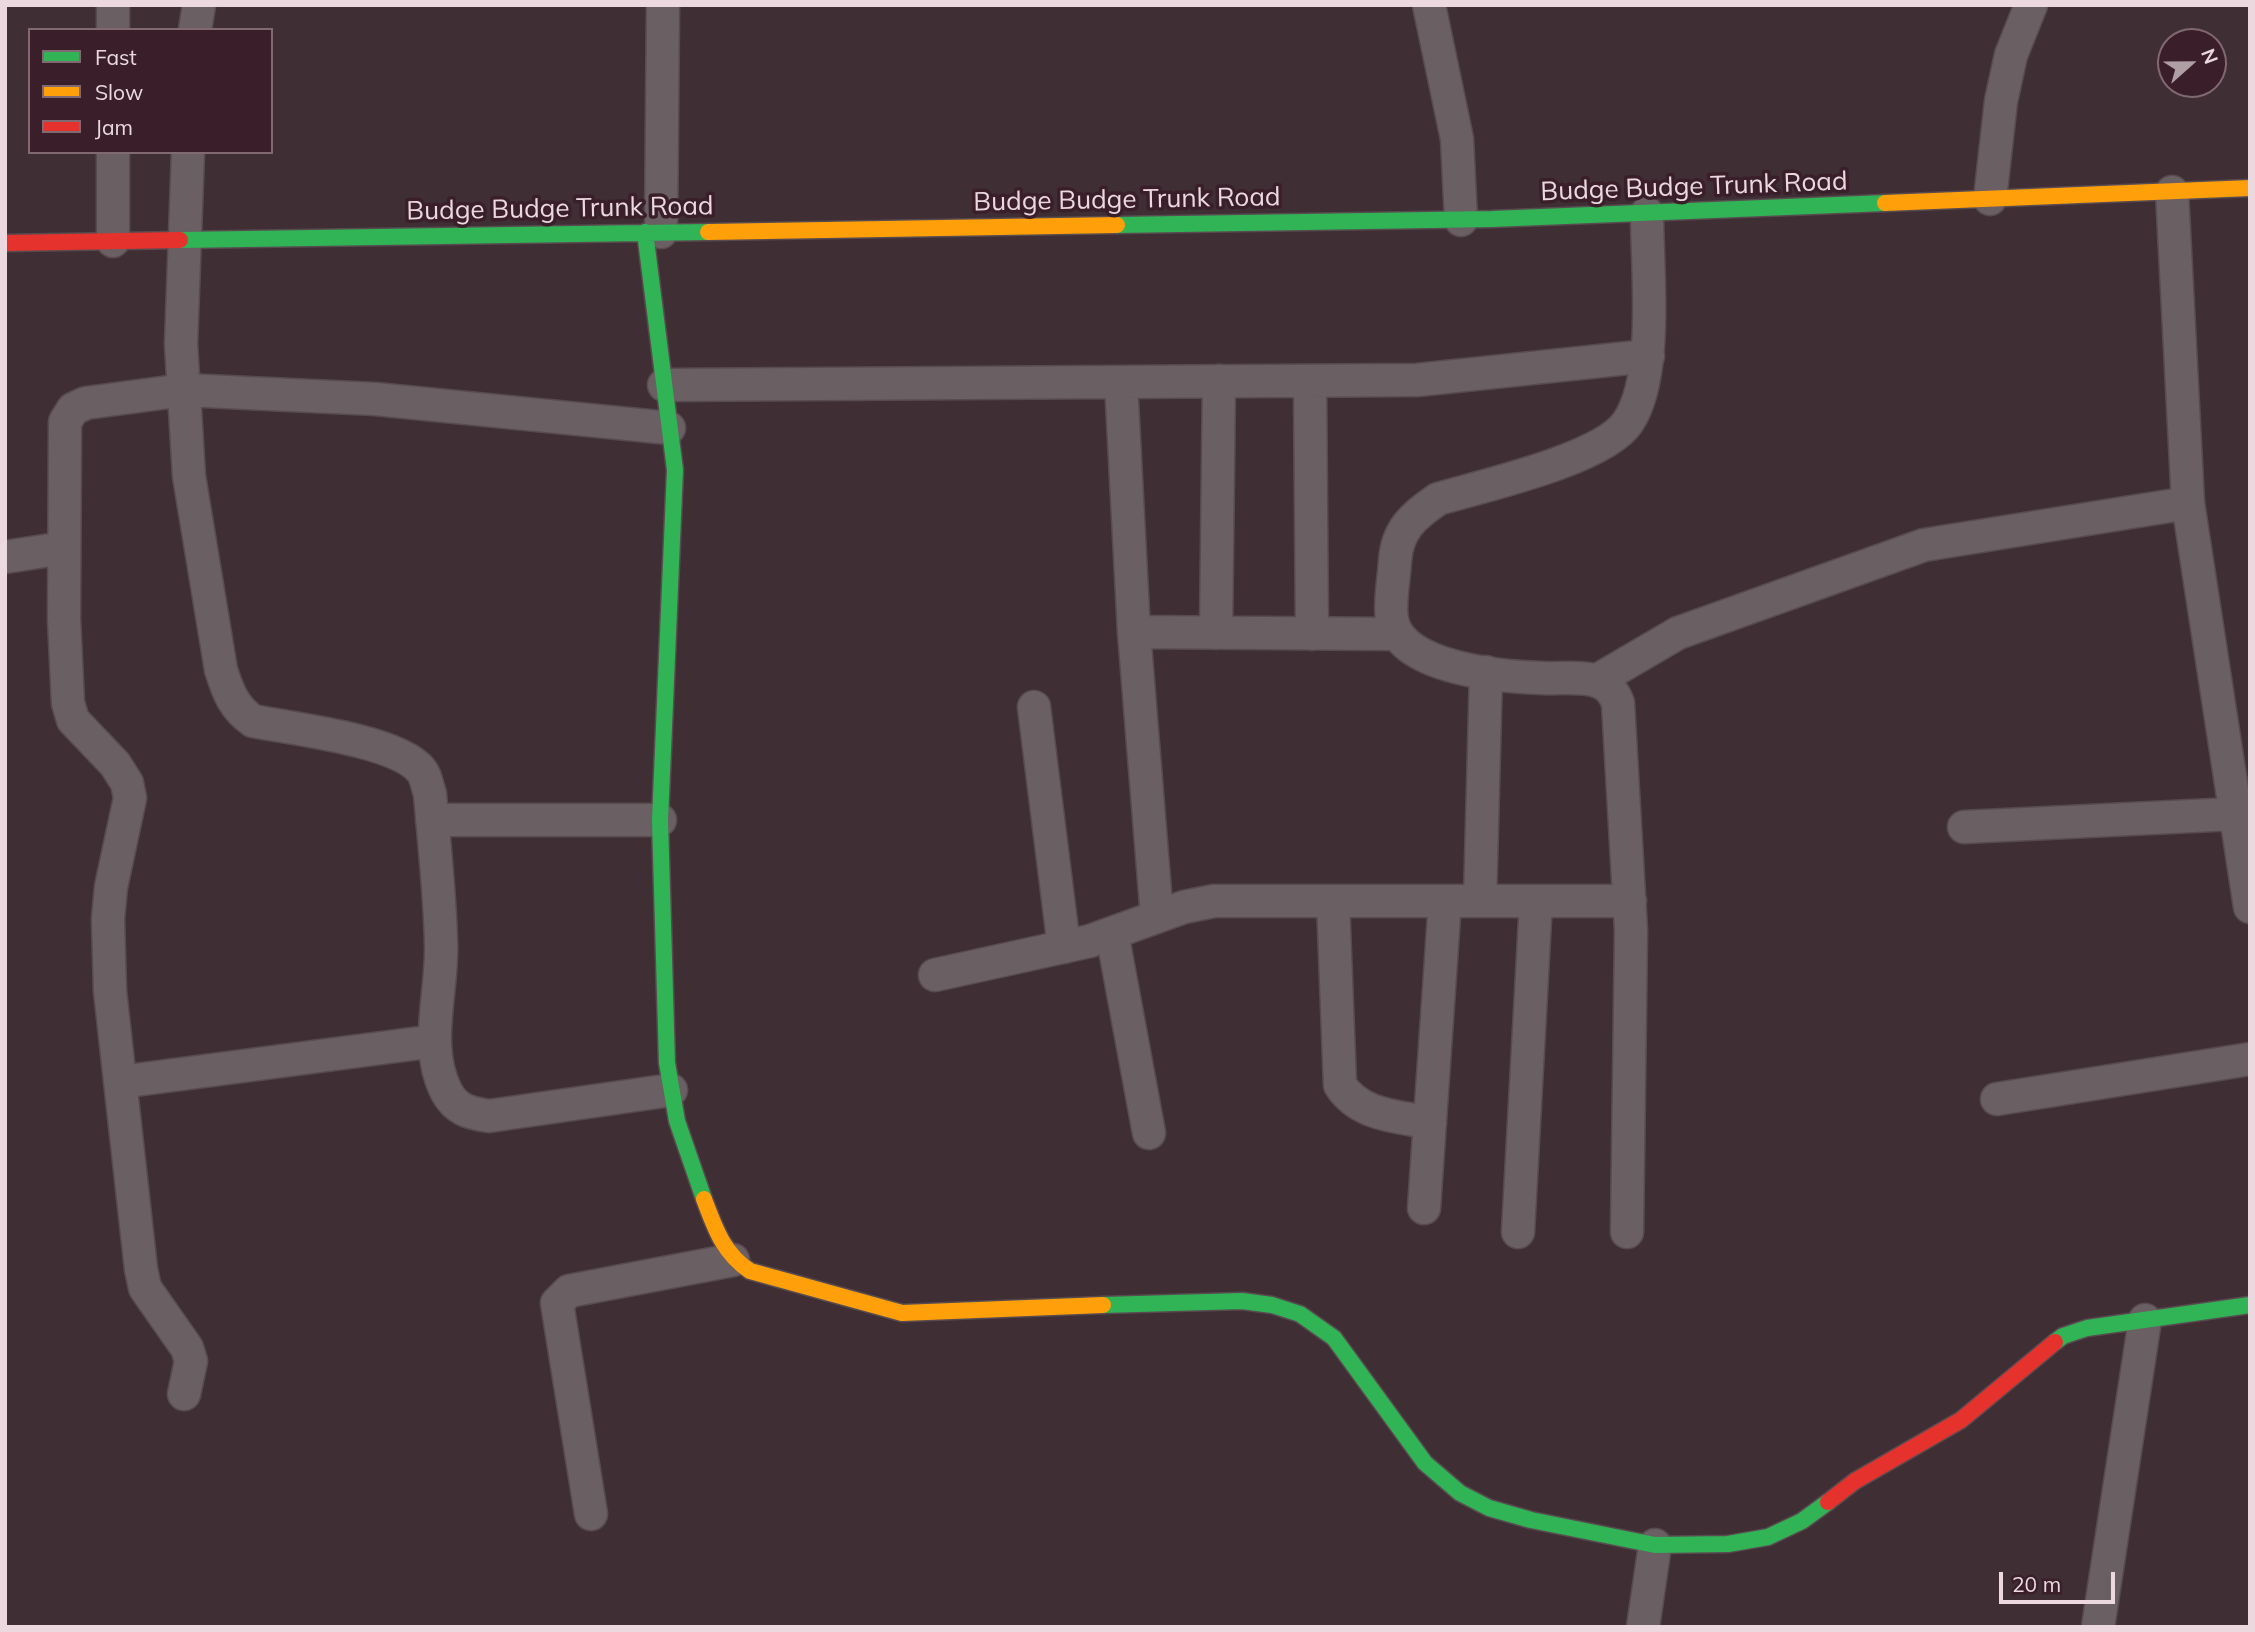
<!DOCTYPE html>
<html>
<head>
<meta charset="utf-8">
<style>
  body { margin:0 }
  #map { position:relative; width:2255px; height:1632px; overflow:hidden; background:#3f2f35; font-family:Mulish,sans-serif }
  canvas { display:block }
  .frame { position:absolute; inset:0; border:7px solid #ebd9df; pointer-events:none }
  .legend { position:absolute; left:28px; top:28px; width:245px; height:126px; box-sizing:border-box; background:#3a1f2a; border:2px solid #816972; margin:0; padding:9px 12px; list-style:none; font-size:21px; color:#ebd9df }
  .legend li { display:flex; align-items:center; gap:14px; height:35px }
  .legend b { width:35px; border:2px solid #816972 }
  .north { position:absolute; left:2157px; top:28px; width:70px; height:70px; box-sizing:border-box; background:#3a1f2a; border:2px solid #816972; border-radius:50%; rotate:69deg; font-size:19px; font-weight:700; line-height:28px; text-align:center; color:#ebd9df }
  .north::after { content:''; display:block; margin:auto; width:24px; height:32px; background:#af9ea4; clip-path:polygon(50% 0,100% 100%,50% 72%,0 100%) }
  .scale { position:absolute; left:1999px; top:1572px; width:116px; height:32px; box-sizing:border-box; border:4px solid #ebd9df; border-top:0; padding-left:9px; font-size:21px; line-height:24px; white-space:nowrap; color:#ebd9df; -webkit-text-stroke:5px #3a1f2a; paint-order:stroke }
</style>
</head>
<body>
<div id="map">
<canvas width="2255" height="1632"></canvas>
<div class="frame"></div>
<ul class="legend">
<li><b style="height:9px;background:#30b455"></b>Fast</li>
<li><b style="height:9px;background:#ff9f0a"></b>Slow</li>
<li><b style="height:9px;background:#e5322d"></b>Jam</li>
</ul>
<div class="north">N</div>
<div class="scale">20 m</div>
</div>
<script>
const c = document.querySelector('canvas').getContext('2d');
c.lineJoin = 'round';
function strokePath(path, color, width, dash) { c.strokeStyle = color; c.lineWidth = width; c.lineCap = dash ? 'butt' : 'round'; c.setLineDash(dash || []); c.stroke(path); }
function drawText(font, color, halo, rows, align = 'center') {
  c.font = font + ' Mulish,sans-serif'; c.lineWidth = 7; c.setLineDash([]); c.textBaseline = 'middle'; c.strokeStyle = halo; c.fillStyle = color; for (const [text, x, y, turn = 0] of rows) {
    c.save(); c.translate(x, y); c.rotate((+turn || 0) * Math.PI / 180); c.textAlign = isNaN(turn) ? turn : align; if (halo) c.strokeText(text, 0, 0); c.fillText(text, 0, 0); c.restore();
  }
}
const street = new Path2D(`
  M1429 5 1457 139 1461 220
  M113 30V5
  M195 30 199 5
  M188 152 181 344 189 476 221 670C228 692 234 708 253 721 294 729 394 740 420 769 426 775 427 786 430 794 434 843 440 893 441 943 443 992 423 1045 446 1091 456 1110 469 1113 489 1116L671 1090
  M2172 192 2188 503 2250 907
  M1990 199 2001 101 2011 55 2031 5
  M661 232 663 5
  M113 241V152
  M1310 381 1312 634
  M1121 382 1134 632 1157 917
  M664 385 1417 380 1648 356
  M5 557 64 548
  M1134 632 1397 634
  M1216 633 1219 381
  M1596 681 1678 633 1924 545 2188 503
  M1034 707 1064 947
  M432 820H660
  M1964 827 2234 814
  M1333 901 1340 1085C1360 1116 1397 1116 1430 1123
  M1480 901 1486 672
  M1112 933 1149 1133
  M935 975 1090 941 1184 907 1214 901H1630
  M120 1082 435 1041
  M1997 1099 2250 1059
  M1424 1208 1445 901
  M1518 1232 1536 901
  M1627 1232 1631 931 1618 703C1614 692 1608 685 1597 681 1582 676 1559 679 1543 678 1504 677 1401 669 1392 620 1389 603 1394 579 1395 561 1397 530 1413 516 1438 499 1482 486 1604 459 1628 422 1659 376 1647 270 1647 213
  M184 1394 191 1361 187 1348 145 1288 141 1269 110 991 108 919 111 887 130 798 127 783 115 764 73 720 68 703 64 619 65 422 73 409 86 403 184 390 375 399 669 428
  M591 1514 557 1303 569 1291 733 1260
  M1643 1627 1655 1545
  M2098 1627 2145 1320`);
const fast = new Path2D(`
  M1117 225 1492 219 1885 203
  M645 232 675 470 660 820 667 1063 677 1121 704 1199
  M180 240 708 232
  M1103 1305 1242 1301 1272 1305 1300 1314 1334 1338 1425 1463 1460 1493 1489 1508 1531 1520 1655 1545 1728 1544 1768 1537 1802 1521 1828 1502
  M2055 1342 2063 1336 2087 1328 2250 1305`);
const slow = new Path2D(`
  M1885 203 2250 188
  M708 232 1117 225
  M704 1199C715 1228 723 1253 750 1271L902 1313 1103 1305`);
const jam = new Path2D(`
  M5 243 180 240
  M1828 1502 1855 1481 1961 1420 2055 1342`);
const streetNames = [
  ["Budge Budge Trunk Road",1694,187,-2],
  ["Budge Budge Trunk Road",1127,200,-1],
  ["Budge Budge Trunk Road",560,209,-1]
];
strokePath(street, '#584b50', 35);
strokePath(fast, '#584b50', 19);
strokePath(slow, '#584b50', 19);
strokePath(jam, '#584b50', 19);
strokePath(street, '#6a5f63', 32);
strokePath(fast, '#30b455', 16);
strokePath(slow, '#ff9f0a', 16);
strokePath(jam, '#e5322d', 16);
drawText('26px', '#ebd9df', '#3a1f2a', streetNames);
</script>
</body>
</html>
